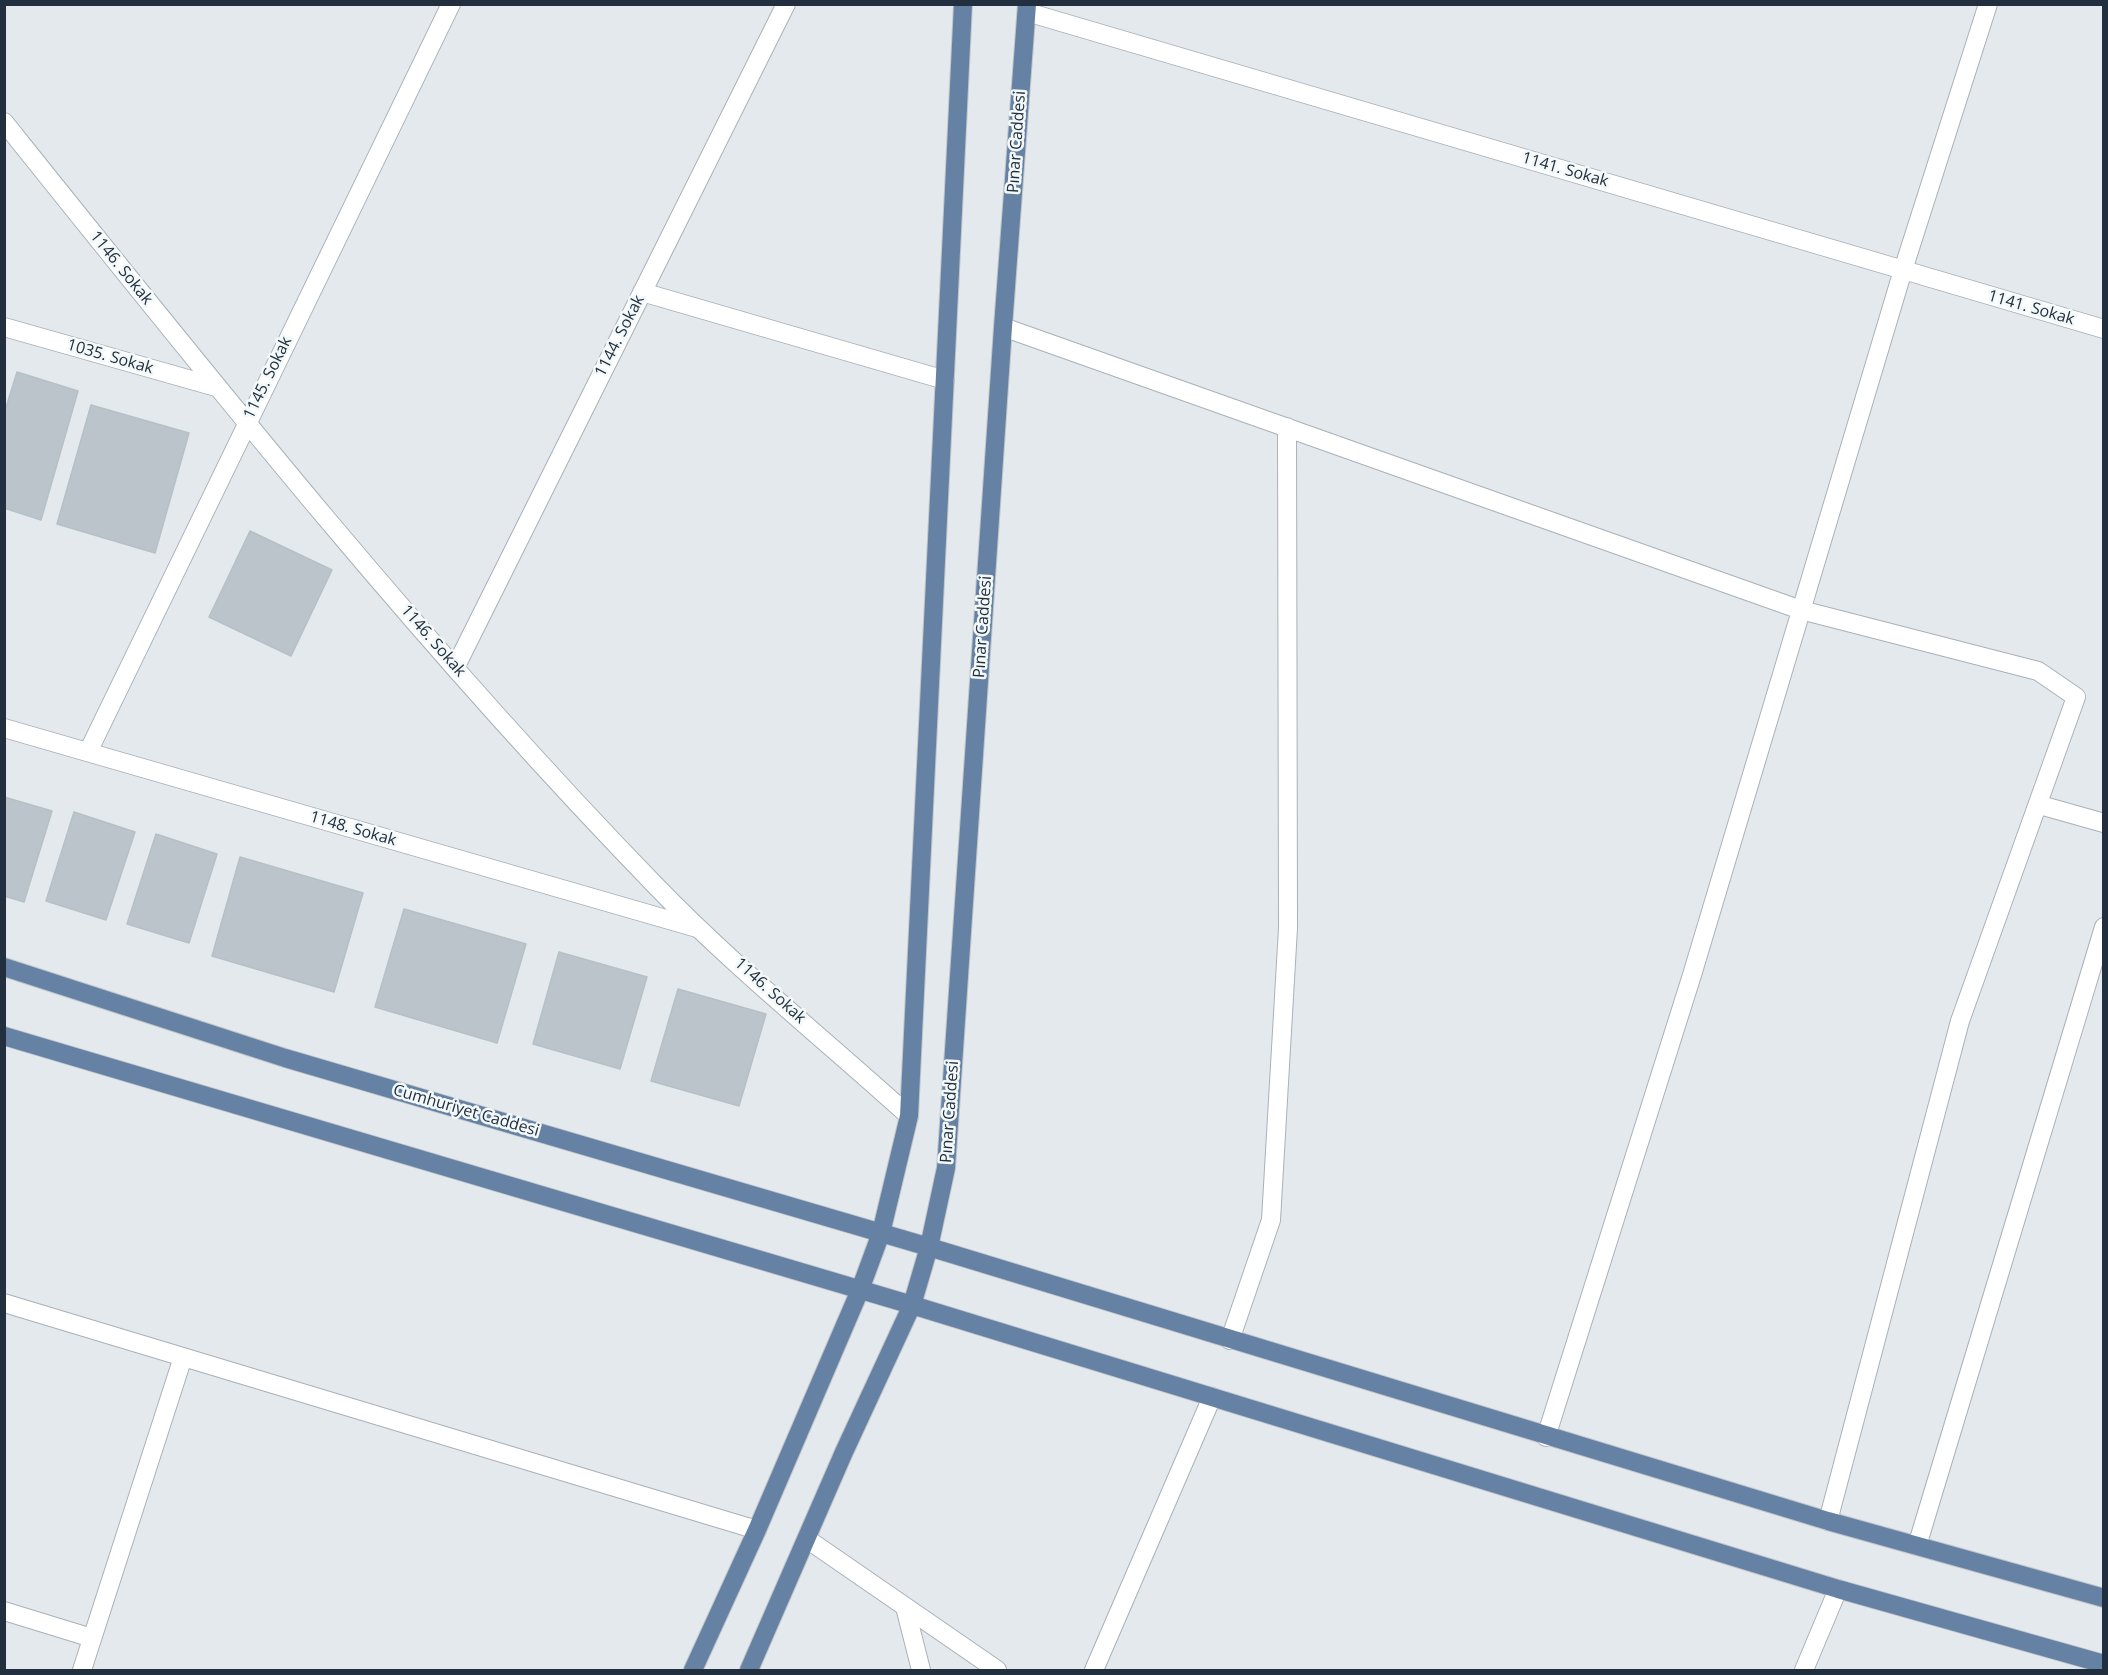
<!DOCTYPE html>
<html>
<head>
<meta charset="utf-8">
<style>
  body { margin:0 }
  #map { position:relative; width:2108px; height:1675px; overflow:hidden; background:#e3e9ed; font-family:"Open Sans",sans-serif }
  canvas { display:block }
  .frame { position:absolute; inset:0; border:6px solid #212f3f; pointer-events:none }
</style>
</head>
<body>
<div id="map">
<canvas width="2108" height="1675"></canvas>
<div class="frame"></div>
</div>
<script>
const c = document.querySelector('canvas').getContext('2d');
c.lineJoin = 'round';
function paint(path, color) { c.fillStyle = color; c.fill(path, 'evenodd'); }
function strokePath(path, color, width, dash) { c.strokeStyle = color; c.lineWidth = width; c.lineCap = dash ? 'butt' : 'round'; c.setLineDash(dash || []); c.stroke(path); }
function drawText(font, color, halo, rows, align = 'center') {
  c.font = font + ' "Open Sans",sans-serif'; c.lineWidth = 5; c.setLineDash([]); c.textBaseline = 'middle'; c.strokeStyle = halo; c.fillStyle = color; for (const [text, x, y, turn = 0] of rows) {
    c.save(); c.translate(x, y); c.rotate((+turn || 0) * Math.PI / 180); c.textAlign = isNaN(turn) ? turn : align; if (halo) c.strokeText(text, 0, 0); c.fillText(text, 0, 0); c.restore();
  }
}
const building = new Path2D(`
  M17 372 78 391 41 520 4 508V414Z
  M91 405 189 433 155 553 57 524Z
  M250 531 332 570 291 656 209 617Z
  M4 797 52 811 24 902 4 896Z
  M74 812 135 832 106 920 46 901Z
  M156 834 217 854 189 943 127 924Z
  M240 857 363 893 334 992 212 956Z
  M404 909 526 944 497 1043 375 1007Z
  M559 952 647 977 620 1069 533 1044Z
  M678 989 766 1014 739 1106 651 1081Z`);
const minor = new Path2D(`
  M1027 12 2104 329
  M4 122C213 383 421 644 654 884 733 966 824 1039 909 1116
  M642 292 945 380
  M4 327 216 387
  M1003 327 1801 610 2038 671 2076 697 1960 1021 1828 1521
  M455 668 786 4
  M4 728 697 928
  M88 752 451 4
  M2040 805 2104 823
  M4 1303 757 1530
  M1230 1340 1271 1220 1288 928 1287 427
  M1546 1437 1692 975 1903 270 1988 4
  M807 1539 997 1670
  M1917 1546 2104 927
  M905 1607 921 1670
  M4 1611 92 1638
  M82 1670 183 1357
  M1094 1670 1212 1397
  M1804 1670 1838 1589`);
const major = new Path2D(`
  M4 967 285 1058 929 1247 1828 1521 2104 1598
  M4 1036 912 1305 1838 1589 2104 1664
  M693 1670 757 1530 860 1290 881 1233 909 1116 963 4
  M749 1670 844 1452 912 1305 929 1247 946 1168 1003 327 1027 4`);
const streetNames = [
  ["Pınar Caddesi",1017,142,-86],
  ["1141. Sokak",1565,170,16],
  ["1146. Sokak",121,268,51],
  ["1141. Sokak",2031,308,16],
  ["1144. Sokak",620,336,-63],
  ["1035. Sokak",110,357,16],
  ["1145. Sokak",268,378,-64],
  ["Pınar Caddesi",983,627,-86],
  ["1146. Sokak",433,641,49],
  ["1148. Sokak",353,829,16],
  ["1146. Sokak",770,991,42],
  ["Cumhuriyet Caddesi",466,1111,16],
  ["Pınar Caddesi",950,1112,-86]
];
paint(building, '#bbc4cb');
strokePath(building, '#b5c0c7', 1.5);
strokePath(minor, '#a9b1b9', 20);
strokePath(major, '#c1c5c9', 20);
strokePath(minor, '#fff', 18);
strokePath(major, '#6582a5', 18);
drawText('16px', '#212f3f', '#f3f8f9', streetNames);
</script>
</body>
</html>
